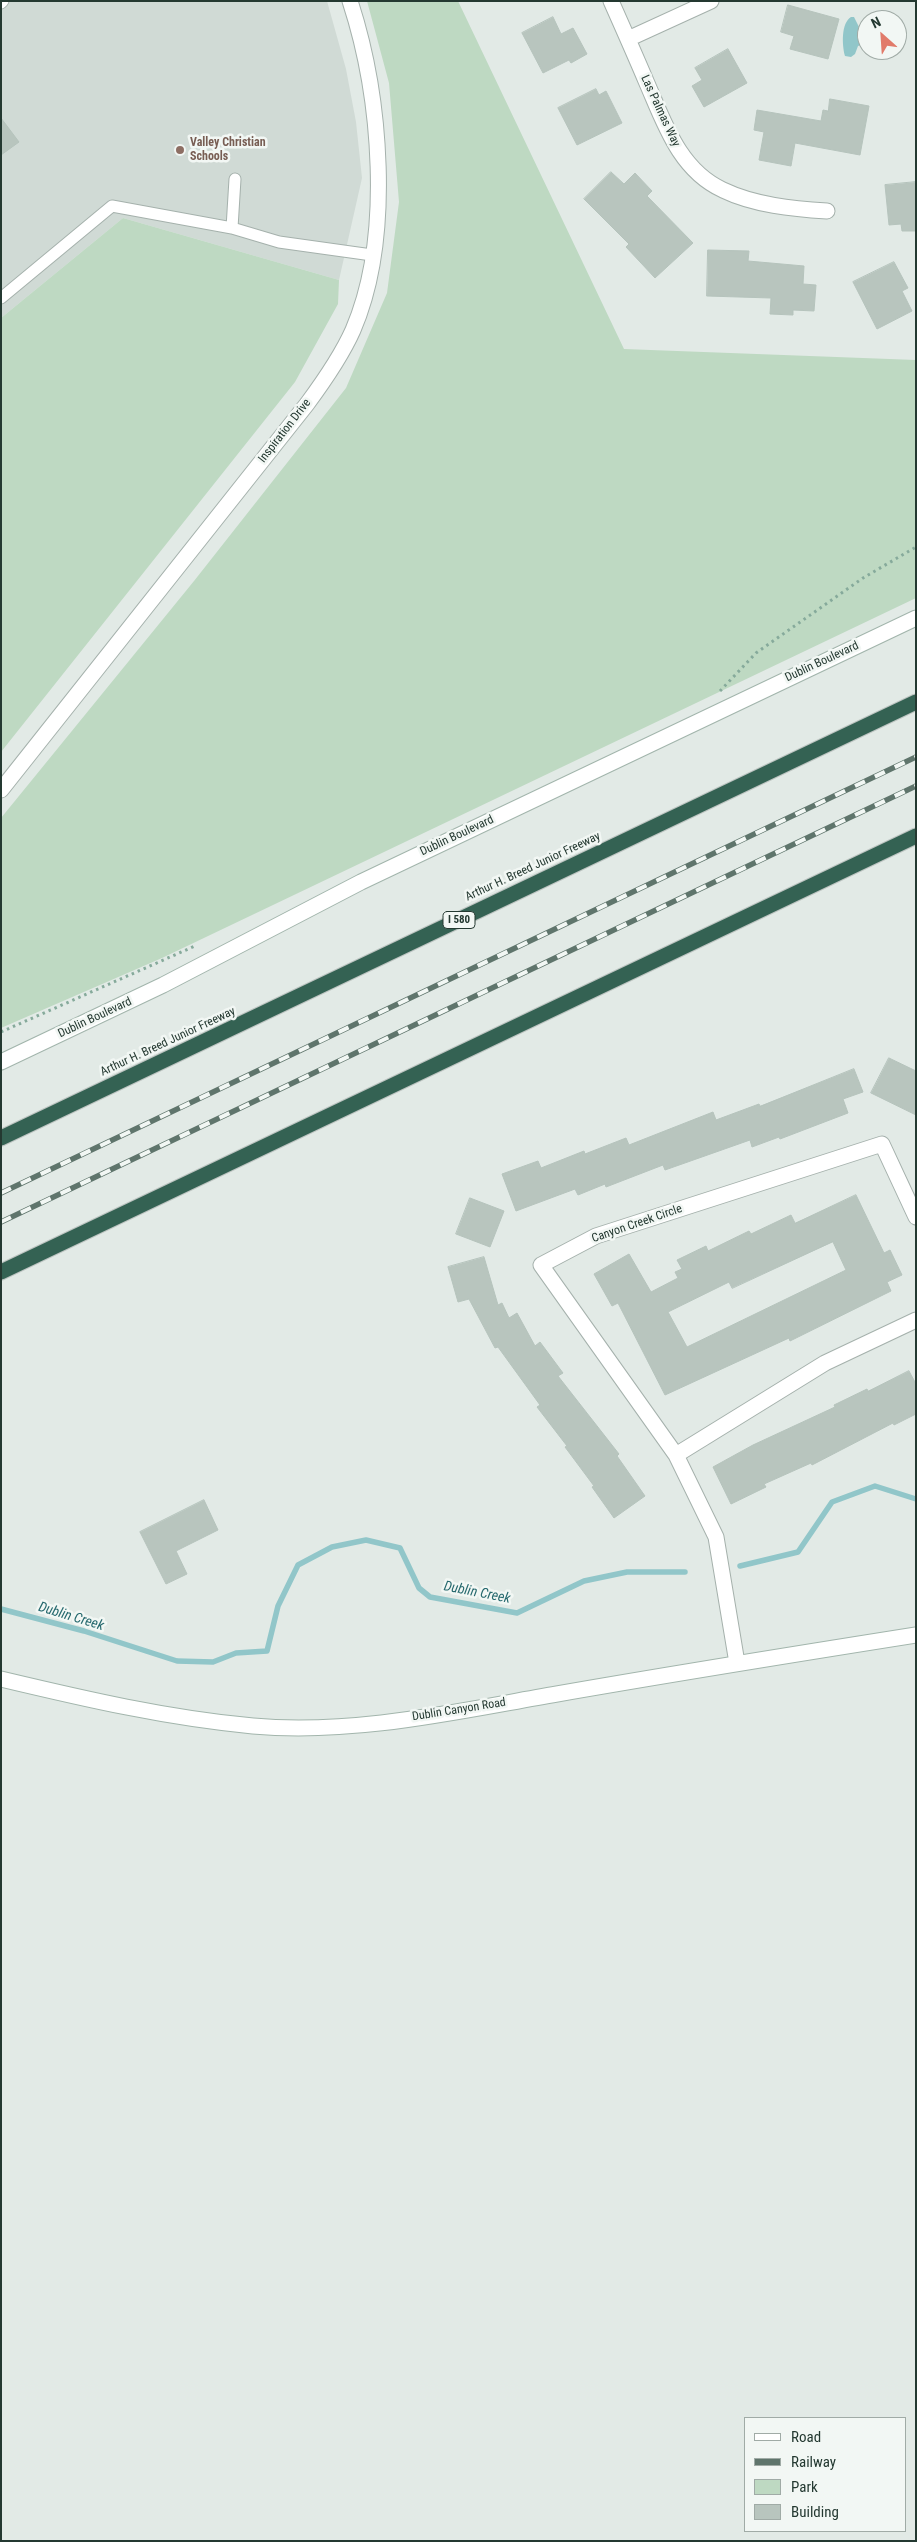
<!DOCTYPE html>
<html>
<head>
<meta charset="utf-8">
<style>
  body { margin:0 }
  #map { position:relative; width:917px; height:2542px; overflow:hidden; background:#e2eae6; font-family:"Roboto Condensed",sans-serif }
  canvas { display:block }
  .frame { position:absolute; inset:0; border:2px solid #243931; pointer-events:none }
  .legend { position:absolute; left:744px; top:2417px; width:162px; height:115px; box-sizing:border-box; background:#f2f7f4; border:1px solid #a0aba6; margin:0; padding:6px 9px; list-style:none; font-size:15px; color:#243931 }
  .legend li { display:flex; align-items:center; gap:10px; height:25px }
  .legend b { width:25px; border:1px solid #a0aba6 }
  .north { position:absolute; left:857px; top:10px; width:50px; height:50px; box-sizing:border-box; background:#f2f7f4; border:1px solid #a0aba6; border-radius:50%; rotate:334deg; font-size:14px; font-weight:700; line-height:20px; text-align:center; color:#243931 }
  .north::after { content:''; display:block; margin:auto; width:18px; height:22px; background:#e17b6a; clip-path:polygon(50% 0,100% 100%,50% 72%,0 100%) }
</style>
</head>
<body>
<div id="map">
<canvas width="917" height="2542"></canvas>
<div class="frame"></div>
<ul class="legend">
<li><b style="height:6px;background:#fff"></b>Road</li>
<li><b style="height:6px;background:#5f756c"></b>Railway</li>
<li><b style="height:14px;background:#bed9c2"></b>Park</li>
<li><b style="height:14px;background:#b8c5be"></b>Building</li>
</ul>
<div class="north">N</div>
</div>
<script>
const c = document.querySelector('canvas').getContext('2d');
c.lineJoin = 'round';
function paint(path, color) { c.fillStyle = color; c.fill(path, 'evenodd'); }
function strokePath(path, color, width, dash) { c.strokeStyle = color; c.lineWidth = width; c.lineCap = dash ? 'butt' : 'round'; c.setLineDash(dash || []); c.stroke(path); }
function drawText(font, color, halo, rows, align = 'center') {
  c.font = font + ' "Roboto Condensed",sans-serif'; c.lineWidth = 5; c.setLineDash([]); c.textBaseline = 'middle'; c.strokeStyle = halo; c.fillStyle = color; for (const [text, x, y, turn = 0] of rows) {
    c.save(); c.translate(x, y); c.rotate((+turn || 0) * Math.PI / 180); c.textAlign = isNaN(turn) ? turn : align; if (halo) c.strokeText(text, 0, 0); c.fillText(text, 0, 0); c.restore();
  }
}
const built = new Path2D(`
  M1 1H327L346 69 356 122 362 178 339 280 123 218 1 318Z`);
const green = new Path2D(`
  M367 1H458L624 349 916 360V598L162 958 1 1028V818L194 581 346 388 387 293 399 202 389 83Z
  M123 218 339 280 338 304 295 382 1 752V318Z`);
const water = new Path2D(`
  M851 17H854L864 37V44L858 46 855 54 851 57 845 56C842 45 841 23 851 17Z`);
const stream = new Path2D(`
  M740 1566 798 1552 832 1502 875 1486 916 1499
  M1 1609 84 1631 177 1661 213 1662 236 1653 267 1651 278 1606 298 1565 332 1547 366 1540 400 1548 419 1588 430 1597 517 1613 584 1581 627 1572H685`);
const building = new Path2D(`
  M788 5 839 19 828 59 790 49 794 36 781 32Z
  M553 17 561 34 573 28 587 54 571 63 569 60 543 73 522 33Z
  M728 49 747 83 704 107 692 86 702 80 695 68Z
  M596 89 599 95 606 91 622 123 577 145 558 108Z
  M830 99 869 106 860 155 795 143 791 166 759 160 764 132 754 130 757 110 821 121 823 110 828 111Z
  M1 118 19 142 1 155Z
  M611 172 624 184 635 173 652 191 647 196 693 243 655 278 626 247 629 244 584 199Z
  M916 182V231H902L901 224 889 225 885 185Z
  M708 250 749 251 748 261 804 266 803 284 816 285 814 311 793 310V315L770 314 771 298 707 296Z
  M894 262 908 288 902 291 912 311 877 329 853 282Z
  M889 1058 916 1071V1115L871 1093Z
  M854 1069 863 1092 843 1099 848 1113 780 1139 779 1137 752 1147 750 1140 665 1170 663 1165 606 1187 605 1184 578 1195 575 1189 516 1211 502 1174 538 1161 541 1168 584 1151 585 1154 626 1138 629 1145 713 1112 716 1120 759 1104 760 1106Z
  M856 1195 884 1253 890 1250 902 1275 887 1282 891 1291 790 1341 789 1338 665 1395 618 1303 612 1306 594 1274 629 1254 651 1292 678 1278 675 1272 682 1269 677 1260 706 1246 708 1251 749 1231 751 1234 791 1215 795 1223ZM833 1242 846 1270 687 1347 668 1312 729 1282 732 1288Z
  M470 1198 504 1211 490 1247 456 1234Z
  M484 1257 498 1305 502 1303 509 1318 517 1313 535 1346 540 1342 563 1373 558 1376 619 1454 617 1456 645 1496 614 1518 592 1487 594 1486 565 1447 567 1446 537 1407 540 1405 498 1347 495 1348 469 1299 458 1302 448 1267Z
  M909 1371 916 1384V1414L894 1425 893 1423 812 1465 811 1463 764 1484 766 1487 731 1504 713 1467 753 1445 835 1407 834 1405 867 1389 868 1391Z
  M204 1500 218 1530 176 1551 187 1574 166 1584 140 1532Z`);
const path = new Path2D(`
  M720 691 756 653 863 578 916 547
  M1 1032 195 946`);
const lane = new Path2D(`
  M1 3 3 1
  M232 228 235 179
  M1 298 112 206 232 228 279 242 372 255`);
const street = new Path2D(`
  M611 1C623 28 635 55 646 81 664 122 679 170 723 190 754 205 793 209 827 211
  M628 39 711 1
  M1 790 307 404C324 381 341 357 353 330 393 237 381 96 350 1
  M676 1455 825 1363 916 1320
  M737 1663 716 1537 676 1455 541 1265 596 1236 882 1144 916 1217`);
const secondary = new Path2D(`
  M1 1062 163 985 361 882 916 618
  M1 1679C85 1699 167 1718 253 1726 355 1735 458 1711 557 1694 677 1673 796 1654 916 1635`);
const highway = new Path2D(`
  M1 1138 916 702
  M1 1272 916 836`);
const rail = new Path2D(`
  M1 1193 916 757
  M1 1222 916 786`);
const markers = [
  [180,150,5,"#8d6e63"]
];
const shields = [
  [459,920,32]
];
const shieldNames = [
  ["I 580",459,920]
];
const streetNames = [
  ["Las Palmas Way",660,111,65],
  ["Inspiration Drive",285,431,-52],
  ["Dublin Boulevard",822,662,-25],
  ["Dublin Boulevard",457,836,-25],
  ["Arthur H. Breed Junior Freeway",533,867,-25],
  ["Dublin Boulevard",95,1018,-25],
  ["Arthur H. Breed Junior Freeway",168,1042,-25],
  ["Canyon Creek Circle",637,1224,-19],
  ["Dublin Canyon Road",459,1710,-9]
];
const educationNames = [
  ["Valley Christian",190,143],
  ["Schools",190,157]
];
const waterNames = [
  ["Dublin Creek",477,1593,11],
  ["Dublin Creek",71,1617,17]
];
paint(built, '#d0dad5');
paint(green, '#bed9c2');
paint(water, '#91c6c9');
strokePath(stream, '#91c6c9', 5.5);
paint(building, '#b8c5be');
strokePath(building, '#b5c3bc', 1);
strokePath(lane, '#a5b1ac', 13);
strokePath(street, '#a5b1ac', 17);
strokePath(secondary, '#a2b5ac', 17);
strokePath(highway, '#bdc4c1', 17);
strokePath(path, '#86aa9b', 3, [2.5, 4]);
strokePath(lane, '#fff', 11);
strokePath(street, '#fff', 15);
strokePath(secondary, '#fff', 15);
strokePath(highway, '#346253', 15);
strokePath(rail, '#5f756c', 5.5);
strokePath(rail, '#f2f7f4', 4, [11]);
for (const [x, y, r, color] of markers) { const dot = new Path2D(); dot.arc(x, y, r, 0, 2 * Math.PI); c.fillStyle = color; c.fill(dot); strokePath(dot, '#f2f7f4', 2); }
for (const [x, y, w] of shields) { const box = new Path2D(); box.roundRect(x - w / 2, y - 8.5, w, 17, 4); c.fillStyle = '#f2f7f4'; c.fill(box); strokePath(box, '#243931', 1); }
drawText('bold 11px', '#243931', null, shieldNames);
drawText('12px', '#243931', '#f2f7f4', streetNames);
drawText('bold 12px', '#785e54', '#f2f7f4', educationNames, 'left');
drawText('italic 14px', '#26696e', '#f2f7f4', waterNames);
</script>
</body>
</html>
